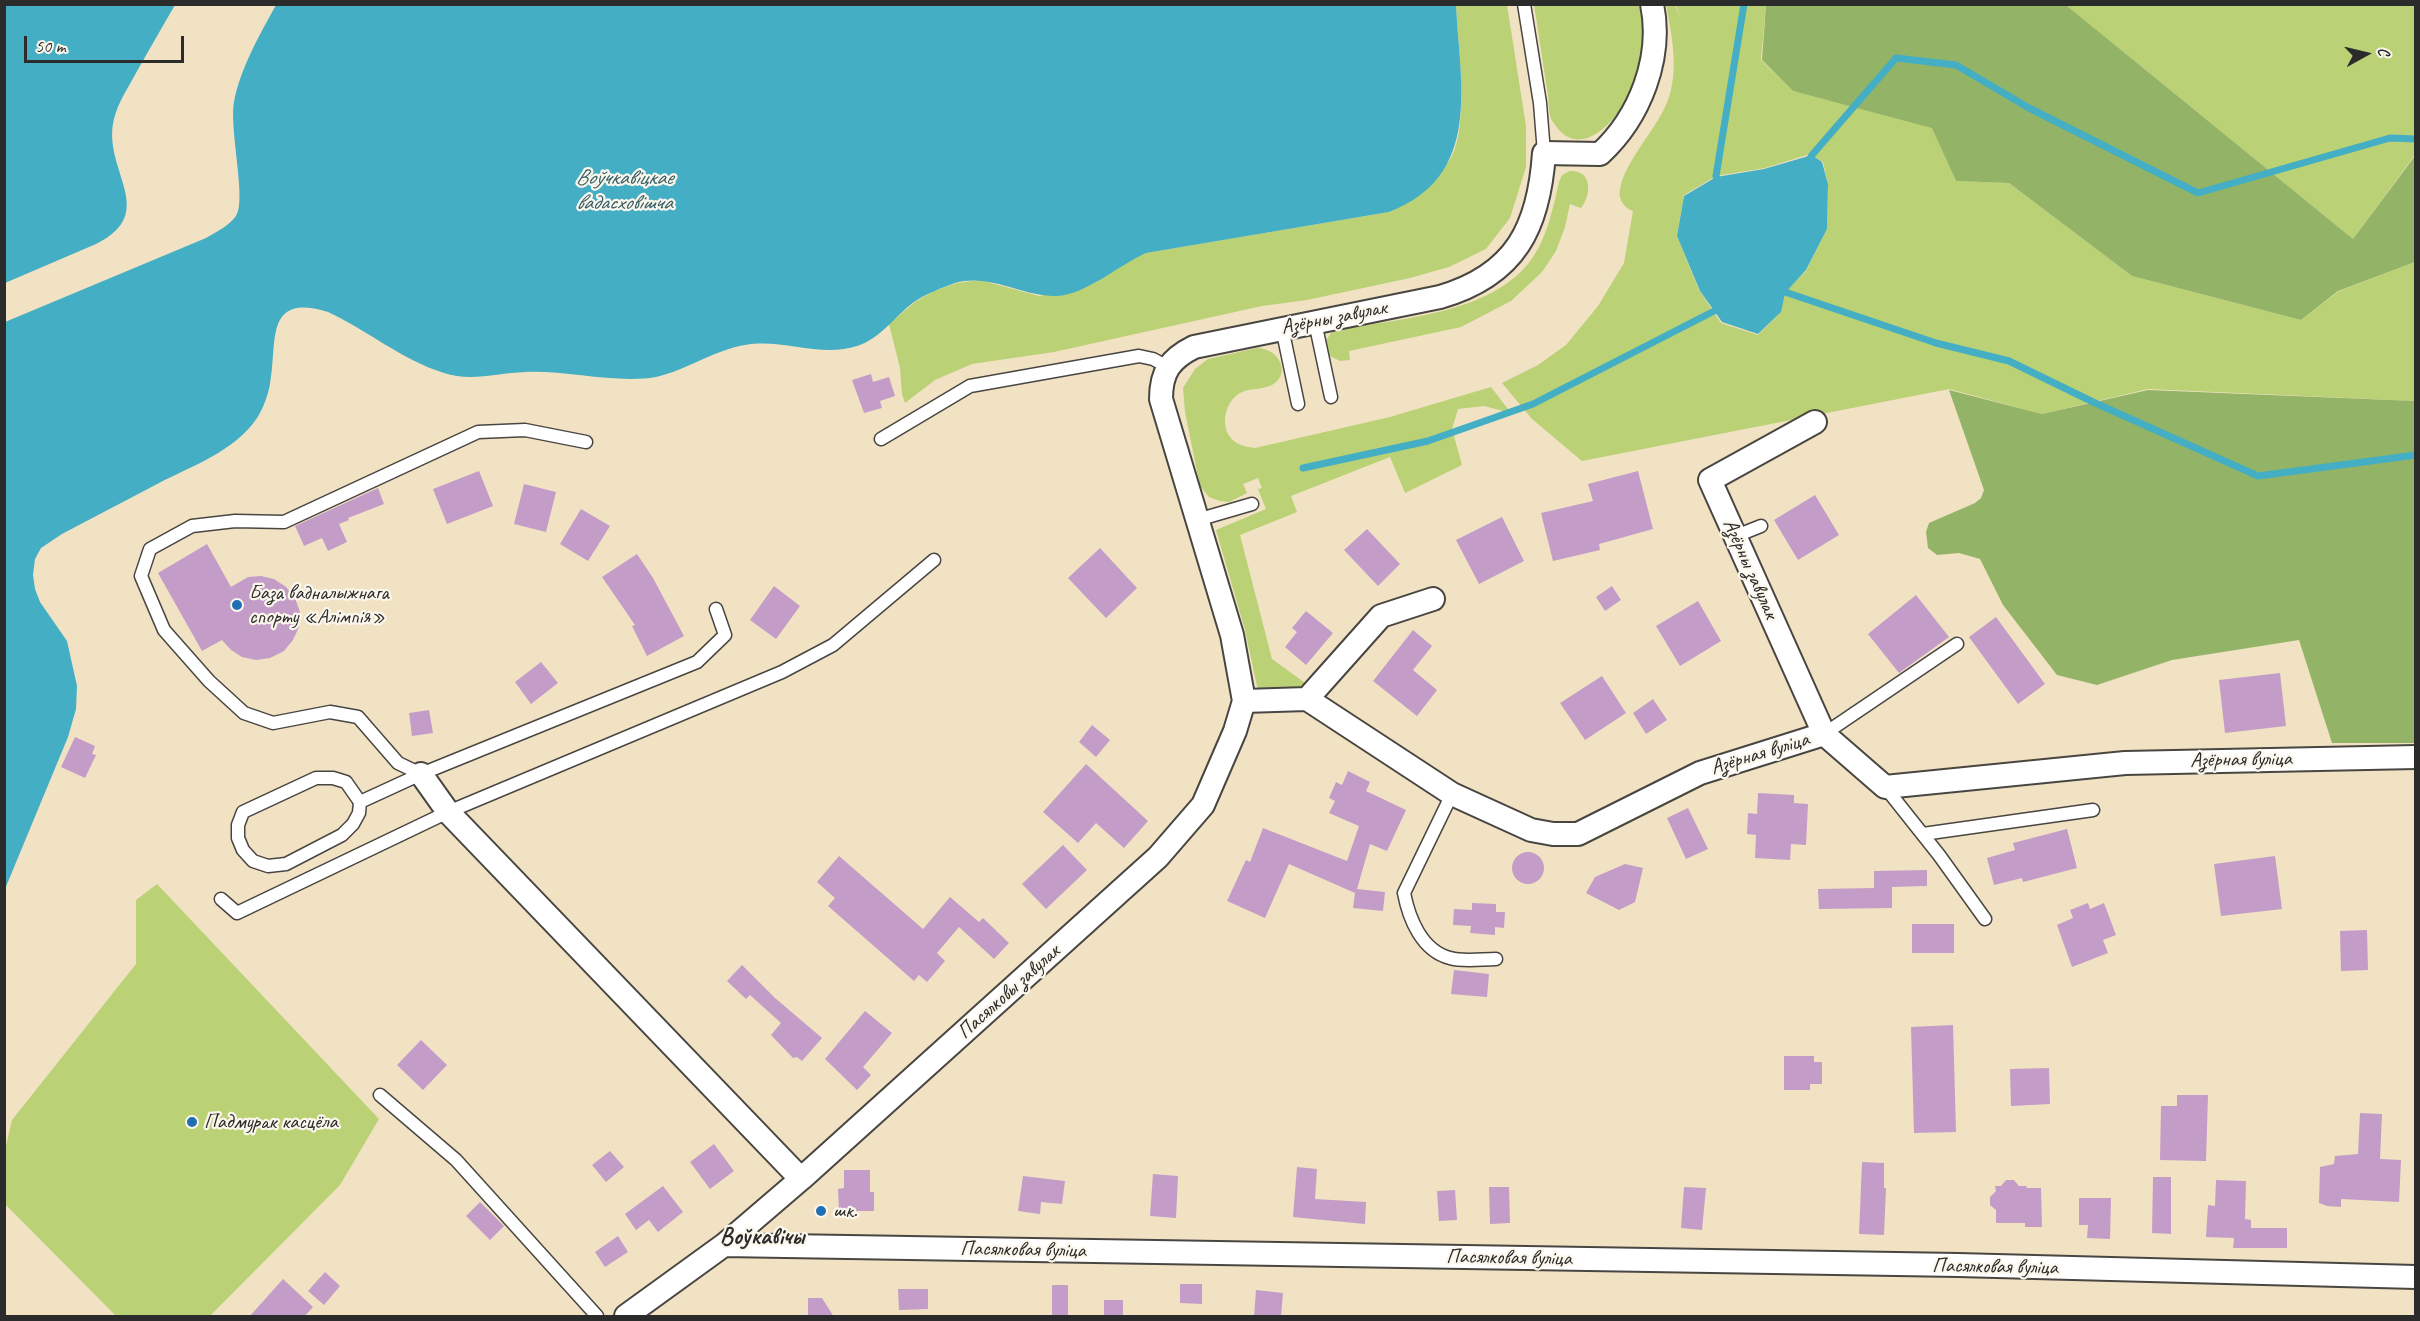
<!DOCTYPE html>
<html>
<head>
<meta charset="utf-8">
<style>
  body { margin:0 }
  #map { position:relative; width:2420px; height:1321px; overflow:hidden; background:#f1e2c4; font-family:Caveat,sans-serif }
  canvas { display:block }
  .frame { position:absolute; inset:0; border:6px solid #2b2b2b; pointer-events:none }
  .north { position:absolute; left:2336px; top:24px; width:60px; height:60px; -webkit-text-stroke:4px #fbf7ec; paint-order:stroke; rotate:82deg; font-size:16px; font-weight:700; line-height:24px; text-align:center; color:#2b2b2b }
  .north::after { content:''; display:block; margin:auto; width:21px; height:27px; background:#2b2b2b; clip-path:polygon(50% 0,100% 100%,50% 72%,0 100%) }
  .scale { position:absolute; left:24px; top:36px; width:160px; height:27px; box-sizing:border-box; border:3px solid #2b2b2b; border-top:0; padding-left:8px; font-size:18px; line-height:21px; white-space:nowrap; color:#2b2b2b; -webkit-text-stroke:4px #fbf7ec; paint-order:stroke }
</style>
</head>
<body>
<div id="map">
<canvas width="2420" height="1321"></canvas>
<div class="frame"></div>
<div class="north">С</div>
<div class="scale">50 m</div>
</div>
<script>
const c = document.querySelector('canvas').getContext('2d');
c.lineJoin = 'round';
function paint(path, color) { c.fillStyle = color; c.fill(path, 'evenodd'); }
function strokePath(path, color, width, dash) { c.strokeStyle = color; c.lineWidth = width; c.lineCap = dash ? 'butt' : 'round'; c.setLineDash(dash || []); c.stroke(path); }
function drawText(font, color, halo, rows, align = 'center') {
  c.font = font + ' Caveat,sans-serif'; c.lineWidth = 4.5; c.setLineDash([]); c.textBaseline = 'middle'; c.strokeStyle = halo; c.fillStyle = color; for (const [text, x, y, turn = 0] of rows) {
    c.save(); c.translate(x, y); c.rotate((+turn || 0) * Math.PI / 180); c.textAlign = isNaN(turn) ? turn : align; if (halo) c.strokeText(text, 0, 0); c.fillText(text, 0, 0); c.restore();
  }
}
const green = new Path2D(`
  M1456 5H1507L1526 126V167L1510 218 1486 249 1449 267 1410 278 1307 300 1262 306 1054 352 972 364 935 380 905 403 902 394 900 368 889 324 915 302 934 291 957 283 980 280 1039 296 1094 283 1128 261 1146 253 1389 212C1406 205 1413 199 1426 186 1437 176 1448 166 1454 151 1468 114 1458 45 1456 5Z
  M1534 5H1639C1644 32 1647 49 1638 77 1628 107 1583 170 1553 122 1548 116 1549 103 1548 95 1543 65 1539 35 1534 5Z
  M1666 5H1675L1681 20 1676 5H1766L1761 60 1793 91 1932 127 1956 181 2009 183 2132 276 2301 320 2339 291 2415 262V401L2148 389 2042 414 1949 389 1582 461 1532 419 1502 383 1538 365 1566 345 1598 306 1624 263 1633 211C1624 208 1618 199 1620 190 1624 161 1658 128 1668 100 1679 69 1672 36 1666 5ZM1810 150 1811 154 1823 162 1828 184 1827 229 1806 271 1785 292 1780 313 1758 335 1721 323 1699 290 1677 236 1684 195 1716 176 1765 168 1810 154Z
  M2066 5H2415V155L2353 239Z
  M1570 171C1592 170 1592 194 1581 208L1570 204 1565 227 1556 251 1542 272 1511 301 1461 327 1349 351 1350 360 1340 361 1328 355 1325 342 1331 333C1352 326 1376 324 1399 320 1444 312 1497 301 1528 264 1546 242 1553 209 1559 182L1562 175Z
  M1257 348C1279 348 1292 374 1272 385 1262 390 1249 388 1240 393 1224 402 1219 429 1234 441 1240 446 1248 447 1255 448L1390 417 1491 387 1511 413 1484 406 1458 409 1452 429 1462 465 1405 493 1390 457 1291 496 1297 512 1240 535 1272 659 1308 685 1274 696 1264 694 1257 686 1245 630 1216 530 1266 509 1258 489 1262 488 1258 478 1243 484 1247 493 1229 502 1220 501 1209 497 1200 486 1185 412 1183 388 1195 369 1208 359Z
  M157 884 379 1119 340 1185 210 1316H116L5 1204V1150L12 1120 136 964V900Z`);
const forest = new Path2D(`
  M1766 5H2066L2353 239 2415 156V262L2338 291 2301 320 2132 276 2009 183 1956 181 1932 128 1793 91 1762 60Z
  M1949 390 2042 414 2148 390 2415 401V743H2332L2299 640 2172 660 2097 685 2057 675 2003 605 1980 559 1959 553 1937 555 1928 548 1926 532 1929 523 1975 503 1981 498 1984 490Z`);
const water = new Path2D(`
  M5 4 175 5C162 27 149 50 136 73 128 88 118 102 114 119 101 170 161 212 96 244L5 283Z
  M276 5H1456C1460 85 1483 176 1389 212L1146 253C1119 265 1085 295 1057 296 1022 297 991 273 955 283 941 288 926 294 914 302 895 316 880 339 857 346 820 358 782 338 745 345 714 350 687 370 656 377 616 384 566 370 525 372 498 373 470 382 444 373 402 360 367 330 328 312 263 292 278 344 270 384 268 395 263 409 257 418 235 451 192 466 159 483 127 500 94 517 62 534L41 548 35 559 33 575 35 589 40 602 67 641 77 686 76 709 68 737 5 889V322L206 238C216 232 229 226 236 216 247 200 229 130 234 102 240 69 260 34 276 5Z
  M1812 155 1822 162 1828 184 1827 229 1806 270 1785 293 1781 312 1758 334 1722 322 1700 291 1677 236 1684 196 1716 177 1764 169Z`);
const stream = new Path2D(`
  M1808 162 1812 155 1896 58 1956 65 2029 108 2198 193 2390 138 2416 139
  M1718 186 1716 176 1744 4
  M1778 294 1785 292 1936 343 2009 361 2093 402 2258 476 2416 455
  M1303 468 1428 441 1533 404 1720 308`);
const building = new Path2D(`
  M871 374 873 382 889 377 895 396 880 401 882 408 864 413 852 380Z
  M479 471 493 506 447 524 433 489Z
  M1638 471 1653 529 1599 544 1600 550 1553 561 1541 513 1593 501 1588 484Z
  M524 484 556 492 546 532 514 524Z
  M378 488 384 504 348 518 349 520 339 524 347 542 328 551 322 538 304 546 295 526Z
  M1815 495 1839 535 1798 560 1774 520Z
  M581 509 610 526 588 561 560 544Z
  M1502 517 1524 561 1479 584 1456 540Z
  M1367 529 1400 564 1378 586 1344 550Z
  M207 544 231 587 248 577 261 576 274 579 286 587 295 598 300 612 299 627 293 640 284 651 270 658 256 660 242 657 231 650 222 640 202 651 158 573Z
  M1100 548 1137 588 1106 618 1068 578Z
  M637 554 653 578 684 636 647 656 632 626 635 625 602 577Z
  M774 586 800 606 776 639 750 620Z
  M1612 586 1621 600 1605 611 1596 597Z
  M1916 595 1949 637 1899 673 1868 634Z
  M1698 601 1721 641 1680 666 1656 626Z
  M1306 611 1333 633 1306 665 1285 647 1297 632 1292 628Z
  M1996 617 2045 684 2018 704 1969 637Z
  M1413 630 1432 646 1413 670 1437 690 1417 716 1373 681Z
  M541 662 558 683 531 704 515 682Z
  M2280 673 2286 726 2225 733 2219 680Z
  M1602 676 1626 713 1585 740 1560 703Z
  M1653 699 1667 720 1646 734 1633 713Z
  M429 710 433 733 412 736 409 713Z
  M1092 725 1110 740 1096 757 1079 742Z
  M75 737 95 746 92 754 96 755 85 778 61 767Z
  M1086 764 1148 821 1124 848 1096 823 1078 843 1043 812Z
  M1348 771 1370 782 1366 791 1406 810 1387 851 1370 844 1357 889 1385 892 1383 911 1353 908 1355 893 1289 864 1265 918 1227 901 1246 860 1250 862 1263 828 1347 861 1359 826 1329 813 1335 801 1329 798 1336 782 1342 785Z
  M1758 793 1794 795V803L1808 804 1806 845 1791 844 1790 860 1755 858 1756 835 1747 834 1748 813 1757 814Z
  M1688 808 1708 849 1686 859 1667 818Z
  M2067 829 2077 868 2023 882 2022 878 1994 885 1987 858 2015 850 2013 843Z
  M1063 845 1087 870 1046 909 1022 884Z
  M1512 868a16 16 0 1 1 32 0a16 16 0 1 1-32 0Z
  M839 856 923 929 950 897 979 922 983 918 1009 943 994 959 959 927 937 953 945 961 927 982 919 975 914 981 828 906 835 898 817 882Z
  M2275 856 2282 909 2221 916 2214 864Z
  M1625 864 1643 868 1635 902 1619 910 1586 893 1595 877Z
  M1927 870V886L1892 887V908L1819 909 1818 889 1874 888V871Z
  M1472 903 1496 904V912H1505L1504 928 1495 927V935L1470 933 1471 926 1453 925 1454 909 1472 910Z
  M2088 903 2090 909 2104 903 2116 935 2103 940 2108 953 2072 967 2057 925 2073 918 2070 910Z
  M1912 924H1954V953H1912Z
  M2367 930 2368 970 2341 971 2340 931Z
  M742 965 775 998 822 1038 802 1061 797 1057 793 1058 771 1035 781 1023 750 995 746 999 727 981Z
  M1454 970 1489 974 1487 997 1451 994Z
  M865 1011 892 1033 863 1067 871 1075 857 1090 825 1059Z
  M1953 1025 1956 1132 1914 1133 1911 1027Z
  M421 1040 447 1065 423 1090 397 1065Z
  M1784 1056H1814V1062H1822V1084H1810V1090H1784Z
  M2049 1068 2050 1104 2011 1106 2010 1069Z
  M2177 1095H2208L2206 1161 2160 1160 2161 1106H2177Z
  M2360 1113 2382 1114 2380 1159 2401 1160 2399 1202 2341 1199V1207L2327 1206 2319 1203 2320 1167 2334 1164 2335 1156 2358 1154Z
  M714 1144 734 1171 710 1189 690 1162Z
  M610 1151 624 1167 606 1182 592 1165Z
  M1862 1162 1884 1163V1188H1886L1884 1235 1859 1234Z
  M1297 1167 1317 1169 1315 1199 1366 1202 1365 1224 1293 1217Z
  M844 1170H870V1192H874V1211H839L838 1189 844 1188Z
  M1153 1174 1178 1176 1176 1218 1150 1216Z
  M1023 1176 1065 1181 1062 1204 1041 1202 1040 1214 1018 1211Z
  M2153 1177H2171V1234L2152 1233Z
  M2006 1180H2014L2019 1186H2027L2026 1188H2041L2042 1227H2025V1223H1996V1210L1990 1205V1197L1996 1191 1995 1186H2001Z
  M2216 1180 2246 1181 2245 1219 2251 1220V1228H2287V1248H2233L2234 1238 2206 1237 2208 1205 2215 1206Z
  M663 1186 683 1212 658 1232 649 1220 636 1230 625 1214Z
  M1489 1187H1509L1510 1223 1490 1224Z
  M1684 1187 1706 1188 1702 1230 1681 1228Z
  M1455 1190 1457 1220 1439 1221 1437 1191Z
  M2079 1198H2111L2110 1239 2087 1238 2088 1225H2079Z
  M480 1202 504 1226 490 1240 466 1216Z
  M618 1236 628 1252 605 1267 595 1252Z
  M325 1272 340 1286 324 1305 308 1291Z
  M283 1279 313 1307 304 1317H249Z
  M1180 1284H1202V1304L1180 1303Z
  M1052 1285H1068V1317H1052Z
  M898 1289H928V1309L899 1310Z
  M1256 1290 1283 1293 1281 1317H1254Z
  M808 1298H822L834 1317H808Z
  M1104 1300H1123V1317H1104Z`);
const service = new Path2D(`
  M1524 4 1540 103 1544 153
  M1315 322 1331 397
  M1282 328 1298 404
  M881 439 970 386 1139 356 1153 359 1168 367
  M1197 520 1252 504
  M1736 536 1761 526
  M1824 734 1957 644
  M421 774 398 763 358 717 330 712 273 723 244 713 209 681 164 630 141 576 150 549 192 526 235 521 284 522 478 432 525 430 586 442
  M1885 787 1939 855 1985 919
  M1452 794 1404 893C1409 919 1422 951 1450 958 1463 962 1482 959 1496 959
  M360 802 359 813 353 824 342 835 286 864 268 866 253 861 243 850 238 838V825L243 812 316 778H333L346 782 360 802 421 774 697 662 725 635 716 609
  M1923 834 2093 810
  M221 899 237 913 448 812 782 672 833 645 934 560
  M380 1095 456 1160 597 1316`);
const minor = new Path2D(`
  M1815 422 1710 480 1824 734
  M1307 699 1381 616 1433 599
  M1244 701 1307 699 1452 794 1531 830 1553 834H1578L1700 773 1824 734 1885 787 2125 763 2416 757
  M421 774 448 812 801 1179
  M724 1245 801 1179 1158 857 1203 805 1235 731 1244 701 1232 635 1161 399C1161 372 1170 359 1194 347L1440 297C1516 275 1539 227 1544 153L1600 154C1640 117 1663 58 1652 4
  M626 1316 724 1245 1958 1265 2416 1277`);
const markers = [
  [237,605,6,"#1f6fb2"],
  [192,1122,6,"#1f6fb2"],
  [821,1211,6,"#1f6fb2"]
];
const streetNames = [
  ["Азёрны завулак",1334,318,-11],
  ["Азёрны завулак",1750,569,66],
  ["Азёрная вуліца",1760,754,-17],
  ["Азёрная вуліца",2241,760,-1],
  ["Пасялковы завулак",1009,992,-42],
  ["Пасялковая вуліца",1023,1250,1],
  ["Пасялковая вуліца",1509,1258,1],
  ["Пасялковая вуліца",1995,1267,1]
];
const poiNames = [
  ["База вадналыжнага",249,593],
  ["спорту «Алімпія»",249,617],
  ["Падмурак касцёла",204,1122],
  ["шк.",833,1211]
];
const waterNames = [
  ["Воўчкавіцкае",624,178],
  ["вадасховішча",624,203]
];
const quarterNames = [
  ["Воўкавічы",762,1238]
];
paint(green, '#bad175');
paint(forest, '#93b366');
paint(water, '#44aec4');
strokePath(stream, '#44aec4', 7);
paint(building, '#c39dc7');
strokePath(service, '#494642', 15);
strokePath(minor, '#494642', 26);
strokePath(service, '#fff', 12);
strokePath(minor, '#fff', 22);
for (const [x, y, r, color] of markers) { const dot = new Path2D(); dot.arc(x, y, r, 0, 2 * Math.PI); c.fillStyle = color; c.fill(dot); strokePath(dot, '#fbf7ec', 2); }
drawText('21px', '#2b2b2b', '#fbf7ec', streetNames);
drawText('21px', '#2b2b2b', '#fbf7ec', poiNames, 'left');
drawText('italic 22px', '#355f68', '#fbf7ec', waterNames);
drawText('bold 24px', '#2b2b2b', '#fbf7ec', quarterNames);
</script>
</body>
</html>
